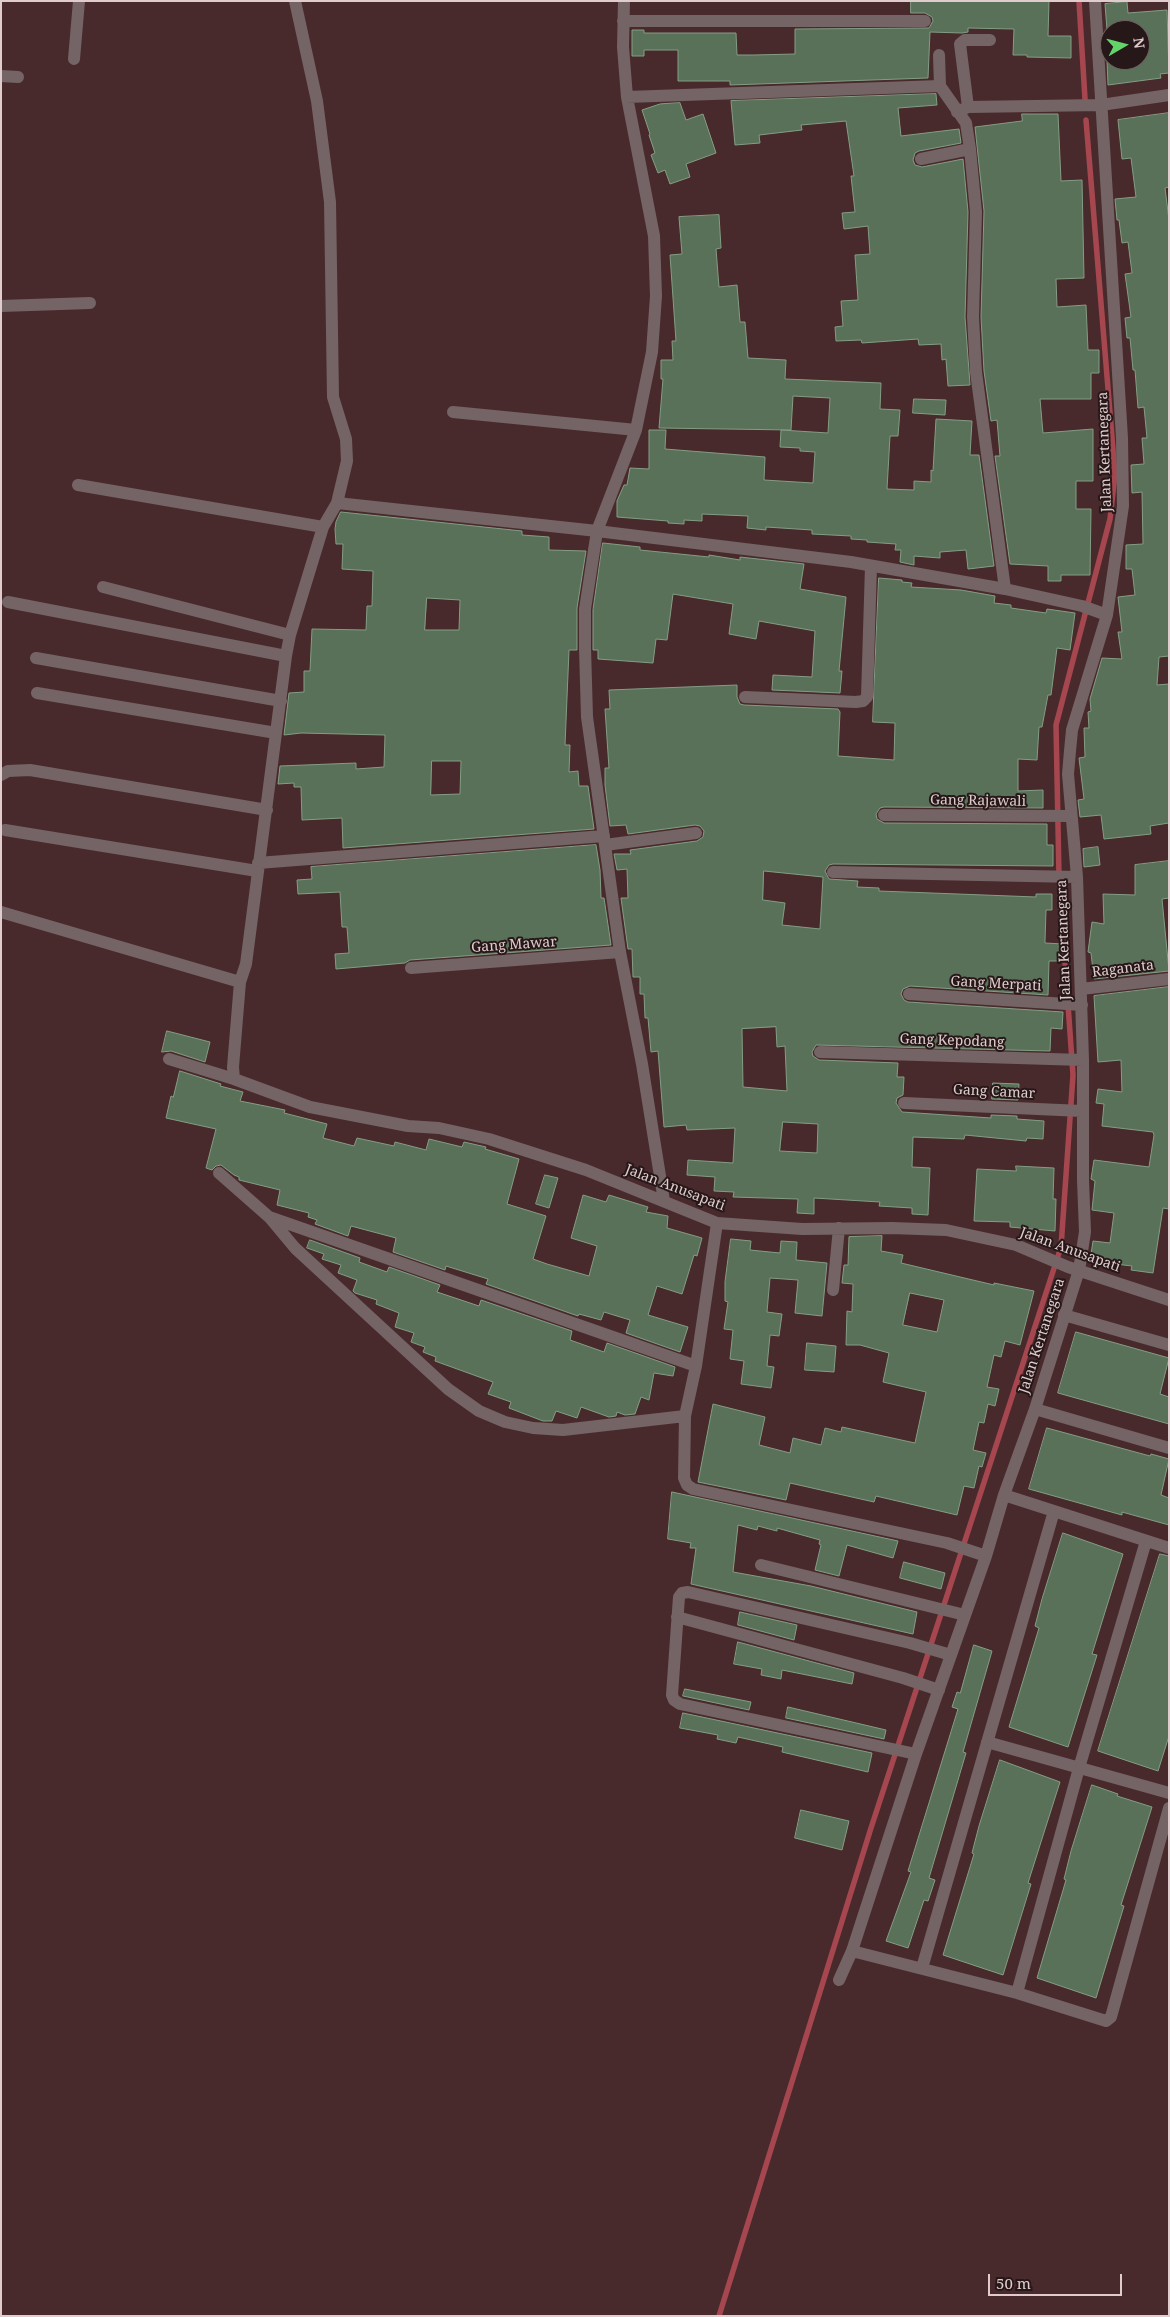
<!DOCTYPE html>
<html>
<head>
<meta charset="utf-8">
<style>
  body { margin:0 }
  #map { position:relative; width:1170px; height:2317px; overflow:hidden; background:#492a2c; font-family:"Noto Serif",serif }
  canvas { display:block }
  .frame { position:absolute; inset:0; border:2px solid #e0cccc; pointer-events:none }
  .north { position:absolute; left:1100px; top:20px; width:50px; height:50px; box-sizing:border-box; background:#261718; border:1px solid #705f60; border-radius:50%; rotate:82deg; font-size:14px; font-weight:700; line-height:20px; text-align:center; color:#e0cccc }
  .north::after { content:''; display:block; margin:auto; width:18px; height:22px; background:#62d469; clip-path:polygon(50% 0,100% 100%,50% 72%,0 100%) }
  .scale { position:absolute; left:988px; top:2274px; width:134px; height:22px; box-sizing:border-box; border:2px solid #e0cccc; border-top:0; padding-left:6px; font-size:15px; line-height:18px; white-space:nowrap; color:#e0cccc; -webkit-text-stroke:4px #261718; paint-order:stroke }
</style>
</head>
<body>
<div id="map">
<canvas width="1170" height="2317"></canvas>
<div class="frame"></div>
<div class="north">N</div>
<div class="scale">50 m</div>
</div>
<script>
const c = document.querySelector('canvas').getContext('2d');
c.lineJoin = 'round';
function strokePath(path, color, width, dash) { c.strokeStyle = color; c.lineWidth = width; c.lineCap = dash ? 'butt' : 'round'; c.setLineDash(dash || []); c.stroke(path); }
function paint(path, color) { c.fillStyle = color; c.fill(path, 'evenodd'); }
function drawText(font, color, halo, rows, align = 'center') {
  c.font = font + ' "Noto Serif",serif'; c.lineWidth = 4; c.setLineDash([]); c.textBaseline = 'middle'; c.strokeStyle = halo; c.fillStyle = color; for (const [text, x, y, turn = 0] of rows) {
    c.save(); c.translate(x, y); c.rotate((+turn || 0) * Math.PI / 180); c.textAlign = isNaN(turn) ? turn : align; if (halo) c.strokeText(text, 0, 0); c.fillText(text, 0, 0); c.restore();
  }
}
const stream = new Path2D(`
  M1079 1 1085 99
  M719 2316 871 1828 1061 1247 1073 1075 1059 877 1056 725 1110 519 1115 474 1086 120`);
const building = new Path2D(`
  M911 1H1049L1048 36H1071V58L1027 57V55H1013L1014 29 968 28V32L962 33 930 32 928 78 730 85V81H678V50H644V56H632V30H644V33H736L737 55H754L795 54V29L929 28 933 21 932 17 925 13H911Z
  M1127 2 1128 13 1167 10 1169 73 1160 74 1161 78 1108 85 1107 60H1140V30H1107L1105 4Z
  M936 94 937 105 898 108 901 136 959 129 961 143 919 151 915 153 913 160 915 165 922 167 963 159 968 212 965 317 970 385 948 386 946 359 942 360 941 344 919 345 918 339 862 343 861 340 836 341 835 327 843 326 841 301 858 300 855 255 870 254 868 226 844 229 842 213 855 212 851 176H854L846 121 801 125 802 130 759 135 760 143 735 145 731 101Z
  M680 103 686 120 703 114 716 153 686 164 690 177 670 184 665 170 658 173 651 155 655 153 649 135 650 134 642 110 660 104Z
  M1169 113V187L1165 188 1169 220V656L1159 657 1157 685 1169 684V823L1150 826 1151 834 1104 839 1101 815 1080 817 1078 800 1084 799 1079 758 1085 757 1084 728H1089L1088 712 1091 711 1090 699 1102 658 1122 659 1118 632H1122L1118 597 1135 595 1132 569H1126V545L1143 544 1142 492 1132 493 1131 465 1144 464 1142 438H1147L1144 407 1138 408 1135 370H1133L1130 338H1127L1125 318 1131 317 1125 274 1132 273 1128 242 1122 243 1119 220H1117L1115 199 1136 197 1131 158 1122 159 1118 120Z
  M1022 114H1058L1061 181 1082 180 1084 278 1056 279 1057 307 1086 305 1088 350H1099V373H1091V399H1040L1043 433 1093 429V481H1076V509H1091L1090 575H1061V581H1048V566L1010 564 995 456H1000L997 420 991 421 984 371 981 317 984 211 975 127 1022 121Z
  M719 215 721 248 716 249 719 287 737 285 740 322H745L748 358 786 360 785 379 881 383 880 409 900 410 898 436H890L887 489 914 490V481L931 482V470L933 471 936 419 972 421 970 455H979L994 566 968 569 966 550 940 552V558L914 556V565L900 562 901 550H895L896 544 867 542V540L851 539V536L812 534V530L766 527V530L747 528 748 516 702 514V521L684 520V524L668 523V521L617 517V501L624 485H627L630 468 649 469V430H666L665 449 765 457 764 480 813 483 815 452 800 451V448L780 447 781 430 828 433 830 398 793 396 791 430 659 428 663 379H661V360H673L672 341H676L670 255 682 254 679 217Z
  M914 399 946 400 945 415 913 413Z
  M341 512 522 531V535L549 537V550L586 551 577 608V650H569L565 745H570L569 772 578 771 579 786H588L594 829 343 848 342 818 302 820 301 787H294V783L278 784 280 766 356 763V769L384 767 385 735 301 733 284 735 289 693 304 692V671H310L312 629 366 630 367 606H372L373 571 342 569 343 544H336L335 529 336 522ZM427 598 460 600 459 630H425ZM432 761H461L460 794 431 795Z
  M603 543 640 547V550L709 557V555L740 560V557L804 564 800 589 846 597 839 671H842L840 693 772 690 773 675 812 677 815 631 759 621 756 639 729 634 733 604 673 594 667 640 656 639 653 663 598 659V650H593V610Z
  M879 578 902 580V582L912 583 911 587 961 590 995 596 994 603 1011 605V608L1046 613 1047 609 1075 613 1070 650 1057 648 1051 695H1048L1042 727H1039L1037 760 1018 759V791L1043 790V808L884 807 880 808 876 814 877 819 884 823 1047 824V845H1053V866L833 864 829 865 825 871 829 879 858 881 857 887 879 888V891L1036 897V894H1052V910H1046L1045 941V943L1063 944V961H1049L1048 995 910 986 903 989 901 994 904 1000 908 1002 1063 1012 1062 1029 1051 1028 1050 1051 816 1045 812 1052 813 1056 819 1060 898 1063 897 1077H904L903 1095 897 1098 896 1103 902 1112 991 1118V1115L1017 1116V1119L1044 1121 1043 1139 1027 1138 1026 1141 965 1135 964 1139 913 1137 912 1167 930 1168 928 1215 912 1214V1208L879 1206 880 1202 814 1198V1214L797 1213 798 1199 733 1197 734 1192 714 1191 715 1177 687 1175 688 1160 733 1163 735 1128 687 1130 686 1125 664 1127 658 1051 651 1052 648 1018H645L644 994H640V977H633L632 949H628L621 898H628L627 869 617 870 614 854H631L630 850 697 841 703 837 704 831 700 826 695 825 628 834 626 825 610 826 605 785V768H609L605 709H610L609 690 737 685V697L740 704 744 705 838 709 840 712 838 756 894 760 895 723 873 722ZM764 871 823 877 820 929 782 925 785 903 763 900ZM776 1027 777 1047 785 1046 787 1091 743 1087 742 1029ZM783 1122 818 1124 817 1153 780 1151Z
  M596 845 600 870 601 898H604L611 945 410 960 405 963 336 969 335 954 349 953 347 927H342L340 892 298 894 297 880 312 879 311 867Z
  M1098 847 1100 865 1084 867 1083 849Z
  M1169 861V898L1162 899 1169 971 1094 979 1091 953 1088 952 1092 922 1104 924 1103 894 1135 895V865Z
  M1169 987V1209L1163 1208 1153 1273 1131 1270 1132 1266 1090 1261 1093 1241 1110 1243 1114 1213 1092 1210 1095 1181 1091 1179 1094 1160 1149 1167 1154 1135 1153 1132 1102 1126 1104 1104 1096 1103 1098 1089 1122 1092 1121 1060 1098 1062 1094 996Z
  M167 1031 210 1042 205 1062 171 1051 162 1052Z
  M180 1071 221 1084 220 1086 243 1092 240 1101 285 1110 284 1113 327 1124 323 1138 354 1146 357 1138 394 1146 395 1142 426 1150 429 1139 462 1147 464 1142 486 1147 485 1149 519 1159 507 1204 546 1216 533 1259 547 1264 589 1276 597 1246 571 1238 583 1195 606 1202 609 1195 648 1207 646 1212 668 1216 667 1228 702 1238 697 1256 694 1255 682 1294 657 1286 648 1315 688 1327 680 1352 626 1333 630 1320 604 1312 601 1320 579 1314 578 1316 486 1284 488 1279 446 1266 445 1270 393 1252 396 1238 351 1226 348 1236 315 1224 317 1220 308 1217 309 1213 277 1205 280 1190 239 1180V1177L234 1175 221 1165 216 1166 212 1170 206 1168 216 1129 166 1118 171 1096 173 1097Z
  M993 1083 1019 1084 1018 1100 992 1099Z
  M1016 1166 1054 1168 1053 1199H1056L1055 1231 1010 1227V1222L974 1221 977 1169 1016 1171Z
  M545 1175 558 1178 549 1208 536 1204Z
  M882 1236 881 1251 903 1255 901 1263 994 1285V1283L1034 1291 1020 1345 1005 1341 1001 1357 994 1355 987 1387 999 1389 995 1406 988 1404 984 1423 979 1422 973 1450 986 1453 982 1467 979 1466 974 1488 964 1486 957 1515 876 1496 874 1502 790 1483 786 1500 698 1482 713 1404 765 1417 759 1445 790 1453 793 1438 821 1445 825 1428 841 1432 842 1427 915 1443 926 1392 883 1382 889 1353 860 1345H846L847 1311 852 1312 853 1284 842 1283 844 1265H848L849 1237ZM910 1293 944 1300 937 1332 903 1325Z
  M731 1239 751 1241 750 1250 780 1253 781 1241 797 1242 796 1260 827 1263 822 1316 795 1313 798 1280 770 1278 767 1312 782 1314 779 1336 770 1335 767 1366 774 1367 771 1388 741 1384 744 1361 730 1359 733 1330 724 1329 728 1302 725 1301V1282Z
  M310 1240 360 1258 359 1262 387 1272 389 1267 440 1285 437 1292 479 1306 481 1300 572 1331 570 1340 604 1352 607 1343 675 1367 673 1376 654 1373 649 1400 641 1397 635 1414 625 1415 617 1412 616 1416 609 1417 581 1407 577 1418 556 1411 552 1421H543L509 1408 511 1402 488 1394 493 1382 435 1361 436 1357 423 1352 425 1347 411 1342 414 1333 395 1327 399 1313 376 1304 377 1300 355 1293 353 1291 357 1280 338 1273 341 1265 322 1259 324 1254 307 1248Z
  M1076 1332 1169 1358 1160 1394 1169 1397V1424L1058 1393Z
  M807 1343 836 1346 834 1372 805 1370Z
  M1047 1428 1150 1456 1151 1454 1169 1459 1161 1495 1169 1498V1525L1122 1512V1515L1029 1489Z
  M672 1492 898 1541 893 1558 847 1545 839 1576 815 1570 821 1545 819 1544 820 1540 777 1528V1531L758 1526 757 1530 738 1525 733 1572 811 1586 917 1612 913 1634 691 1584 696 1548H690L691 1543 668 1539Z
  M1063 1533 1123 1554 1092 1654 1097 1655 1068 1747 1009 1727 1039 1628 1035 1626 1042 1599Z
  M1160 1554 1169 1556V1736L1158 1771 1098 1751Z
  M904 1562 945 1573 941 1589 900 1578Z
  M740 1612 797 1625 794 1640 738 1625Z
  M738 1642 854 1673 852 1684 782 1670 781 1679 761 1675 762 1669 734 1664Z
  M974 1645 992 1651 963 1752 966 1753 929 1878 935 1880 928 1901 924 1900 908 1948 886 1941 911 1872 908 1871 958 1709 952 1707 957 1692 960 1693Z
  M685 1689 751 1702 749 1710 683 1696Z
  M788 1707 886 1730 884 1739 786 1718Z
  M683 1713 872 1753 868 1772 782 1752 783 1747 738 1737 736 1743 717 1739 718 1735 680 1728Z
  M1000 1760 1060 1782 1028 1883 1031 1884 1003 1975 943 1955 974 1854 972 1853 979 1826Z
  M1092 1785 1118 1794 1117 1796 1152 1807 1121 1905 1124 1906 1096 1998 1037 1978 1066 1880 1064 1879 1071 1851Z
  M801 1810 849 1821 842 1850 795 1838Z`);
const minor = new Path2D(`
  M624 1 623 47 627 97 654 236 656 296 652 352 636 430 597 531 585 609V648L587 717 620 952 642 1064 664 1201
  M623 21H925
  M939 55 940 86 966 123 970 149 976 212 973 317 976 372 1005 589
  M74 59 79 1
  M1 76 18 77
  M627 97 940 86
  M968 107 960 44 965 40H990
  M957 112 968 107 1101 105 1169 95
  M921 159 970 149
  M1 306 90 303
  M453 412 636 430
  M78 485 323 527
  M337 503 597 531 851 562 1005 589 1082 606 1107 615
  M103 587 290 635
  M8 602 286 656
  M36 658 281 701
  M37 693 276 733
  M745 697 856 702 863 701 867 697 871 566
  M1 775 8 771 30 770 267 810
  M884 815 1071 816
  M5 830 257 871
  M605 845 696 833
  M258 863 604 836
  M833 872 1077 877
  M1 912 240 982
  M411 968 620 952
  M1081 989 1169 979
  M909 994 1082 1005
  M820 1052 1083 1060
  M169 1059 234 1079 310 1107 408 1126 439 1128 489 1139 586 1170 717 1223 802 1229 892 1228 946 1230 1016 1245 1068 1267 1169 1300
  M234 1079 233 1067 240 982 246 964 286 656 290 635 323 527 337 503 347 461 346 439 333 397 330 202 317 101 295 1
  M904 1103 1082 1111
  M219 1173 269 1217 696 1366
  M270 1218 295 1248 448 1389 479 1411 505 1422 533 1428 563 1430 685 1416
  M717 1223 696 1366 685 1416 684 1478 687 1485 693 1489 947 1543 986 1556
  M833 1290 839 1228
  M1064 1315 1169 1345
  M1035 1409 1169 1448
  M1004 1495 1169 1548
  M761 1565 965 1615
  M677 1617 903 1678 939 1690
  M987 1742 1169 1793
  M916 1754 680 1704 674 1700 672 1695 679 1597 682 1593 688 1592 910 1643 951 1655
  M852 1951 1017 1993 1106 2021 1111 2017 1169 1808
  M922 1968 1054 1511
  M839 1980 852 1951 916 1754 986 1556 1004 1495 1035 1409 1079 1270 1085 1232 1083 1180V1060L1077 877 1068 774 1070 751 1072 730 1107 615 1123 506 1122 438 1095 1
  M1017 1993 1079 1768 1146 1541`);
const streetNames = [
  ["Jalan Kertanegara",1105,452,-92],
  ["Gang Rajawali",978,801,1],
  ["Jalan Kertanegara",1064,940,-92],
  ["Gang Mawar",514,945,-4],
  ["Raganata",1123,969,-7],
  ["Gang Merpati",996,984,3],
  ["Gang Kepodang",952,1041,2],
  ["Gang Camar",994,1092,3],
  ["Jalan Anusapati",675,1188,21],
  ["Jalan Anusapati",1070,1250,20],
  ["Jalan Kertanegara",1042,1336,-72]
];
strokePath(stream, '#a64750', 5.5);
paint(building, '#597159');
strokePath(building, '#849d84', 1);
strokePath(minor, '#756465', 12);
drawText('14px', '#e0cccc', '#261718', streetNames);
</script>
</body>
</html>
